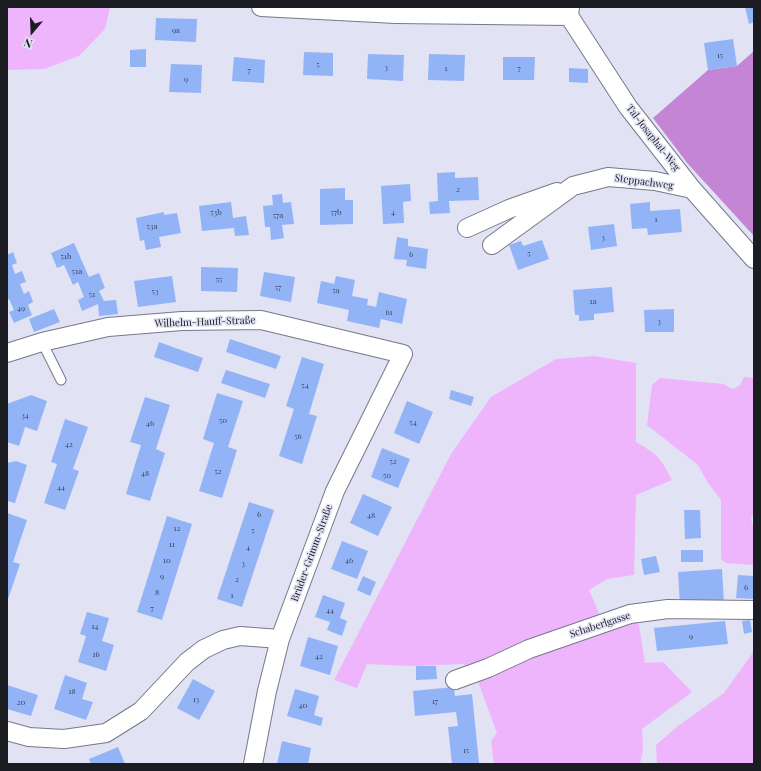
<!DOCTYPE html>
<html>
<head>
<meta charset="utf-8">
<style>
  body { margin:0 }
  #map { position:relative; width:761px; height:771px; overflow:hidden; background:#e1e2f3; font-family:"Playfair Display",serif }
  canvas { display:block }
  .frame { position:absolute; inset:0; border:8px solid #1c1c23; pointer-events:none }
  .north { position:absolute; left:12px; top:12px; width:40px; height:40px; -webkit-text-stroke:3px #e1e2f3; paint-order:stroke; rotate:199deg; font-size:11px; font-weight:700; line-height:16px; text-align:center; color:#1c1c23 }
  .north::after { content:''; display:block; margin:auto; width:14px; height:18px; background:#1c1c23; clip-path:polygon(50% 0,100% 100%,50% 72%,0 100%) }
</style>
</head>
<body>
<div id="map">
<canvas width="761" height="771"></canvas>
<div class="frame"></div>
<div class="north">N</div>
</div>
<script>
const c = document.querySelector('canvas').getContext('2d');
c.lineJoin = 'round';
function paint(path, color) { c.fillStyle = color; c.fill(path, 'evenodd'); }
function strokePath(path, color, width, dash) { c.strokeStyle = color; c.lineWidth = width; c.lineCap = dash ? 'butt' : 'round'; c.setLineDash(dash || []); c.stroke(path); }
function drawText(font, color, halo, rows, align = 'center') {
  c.font = font + ' "Playfair Display",serif'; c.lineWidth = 3; c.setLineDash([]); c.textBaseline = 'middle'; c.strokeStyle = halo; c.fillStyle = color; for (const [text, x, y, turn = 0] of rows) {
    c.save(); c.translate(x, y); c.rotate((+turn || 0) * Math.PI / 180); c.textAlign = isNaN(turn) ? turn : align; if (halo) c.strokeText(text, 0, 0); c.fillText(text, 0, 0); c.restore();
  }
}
const green = new Path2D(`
  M7 7H110L105 29 79 56 44 69 7 70Z
  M594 356 636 363V442C657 454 661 458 672 480L636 495 634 575 607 579 589 590 602 620 473 670 463 664 409 666 367 664 357 688 334 680 451 454 491 397 556 359Z
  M744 377 754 378V512L751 519 754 530V565L726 563 721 559V500L708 483 698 465 647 425 652 385 660 378 723 384 733 389 740 385Z
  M638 619 645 663 663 662 692 692 642 729 643 750 640 764H494L491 741 497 733 477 679 513 663Z
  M754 651V764H657L656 745 678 726 724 693Z`);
const forest = new Path2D(`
  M754 51V236L688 164 653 118 708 70 737 66Z`);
const building = new Path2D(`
  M745 7H754V22L749 24Z
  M156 18 197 19 196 42 155 40Z
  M733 39 737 66 708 70 704 43Z
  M146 49V67H130V50Z
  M304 52 333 53V76L303 75Z
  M368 54 404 55 403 81 367 79Z
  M429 54 465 55 464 81 428 80Z
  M234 57 265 60 264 83 232 81Z
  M503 57H535L534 80H503Z
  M171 64 202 65 201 93 169 92Z
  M569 68 588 69V83L569 82Z
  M455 172V178L478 177 479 200 449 201 450 213 430 214 429 202 438 201 437 173Z
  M410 184 411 201 403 202 404 223 383 224 381 186Z
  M345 188V200H353V224L320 225V189Z
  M282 194 283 203 291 202 294 224 282 225 284 238 271 240 270 227H265L263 206 273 205 272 195Z
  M231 202 233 218 246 216 249 235 235 236 234 228 202 231 199 206Z
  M650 202V211L680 209 682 232 648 235 647 228 632 229 630 204Z
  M164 212V215L177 213 181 233 159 237 161 247 146 250 144 240 140 241 136 218Z
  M614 224 617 246 591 250 588 227Z
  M397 237 408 239V246L428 249 426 269 406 266 407 260 394 259Z
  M542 240 549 259 518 270 509 245 521 241 523 246Z
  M74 243 89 277 99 273 105 288 99 291 104 301 116 300 118 314 99 316 98 304 82 311 78 300 84 297 78 282 73 285 64 265 57 268 51 253Z
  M13 252 17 263 12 265 15 274 22 271 26 282 20 284 24 294 29 291 33 302 28 305 32 315 14 323 9 312 14 310 9 299 7 300V255Z
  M201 267 238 268 237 292 201 291Z
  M264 272 295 277 291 302 260 296Z
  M172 276 176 302 138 307 134 281Z
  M336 276 355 280 352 296 368 299 367 305 376 307 379 292 407 299 402 324 381 319 379 328 347 321 349 310 317 303 321 281 334 284Z
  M612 287 614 312 594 314V320L579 321V315H575L573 290Z
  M54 309 60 322 34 332 29 319Z
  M674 309V332H645L644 310Z
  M230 339 281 356 276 369 226 352Z
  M159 342 203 358 198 372 154 357Z
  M302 357 324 364 309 414 317 416 302 464 279 456 294 409 286 406Z
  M226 370 270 384 265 398 221 383Z
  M451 390 474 397 471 406 449 399Z
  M217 393 243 401 228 447 237 450 222 498 199 491 214 443 203 439Z
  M31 395 47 401 37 431 25 427 19 446 7 442V404Z
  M145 397 170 405 156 449 165 453 150 501 126 494 141 445 130 442Z
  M407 401 433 412 419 444 394 433Z
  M65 419 88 427 73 469 79 471 65 510 44 503 57 464 51 462Z
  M382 448 410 459 398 488 371 477Z
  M16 461 27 465 15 503 7 501V463Z
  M363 494 392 507 378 536 350 523Z
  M249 502 274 510 242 607 217 599Z
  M684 510H700L701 538 685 539Z
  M7 513 27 520 13 562 20 564 7 602Z
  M167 516 192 524 162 620 137 612Z
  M342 541 368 551 357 579 331 569Z
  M681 550H703V562H681Z
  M656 556 660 572 644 575 641 559Z
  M722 569 724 604 680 606 678 572Z
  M738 575 754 576V599L736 598Z
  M363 576 376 582 370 596 357 590Z
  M323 595 345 603 340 618 347 621 342 636 327 630 330 622 315 617Z
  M87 612 109 618 102 641 114 645 106 671 78 662 86 636 80 634Z
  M750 620 752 632 744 634 742 621Z
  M725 621 728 644 657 651 654 628Z
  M308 637 338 646 330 675 300 666Z
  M416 666H436L437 679 416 680Z
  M65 675 87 683 82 699 93 702 86 720 54 709Z
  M193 679 215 691 199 720 177 708Z
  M7 685 38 695 31 716 7 709Z
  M454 687 455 696 472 694 479 763 452 764 448 727 458 726 456 712 415 716 413 691Z
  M295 689 319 696 314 715 323 718 321 726 287 716Z
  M282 741 311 748 308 764H277Z
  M118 747 125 764H91L89 759Z`);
const service = new Path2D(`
  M42 342 61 380`);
const minor = new Path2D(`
  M261 7 396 14 569 16
  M570 7 569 16 628 107 692 189 754 259
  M467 228 509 209 557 192
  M492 245 573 186 608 177 655 181 692 189
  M7 353 42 342 108 327 182 321 261 320 403 354 335 491 280 639 267 691 253 764
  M455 680 488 668 529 649 630 614 668 609 754 610
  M7 731 29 737 64 739 106 733 141 711 187 662 204 649 223 640 240 636 280 639`);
const numberNames = [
  ["9a",176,30],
  ["15",720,55],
  ["5",318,64],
  ["3",386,67],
  ["1",446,68],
  ["7",519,68],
  ["7",249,70],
  ["9",186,79],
  ["2",458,189],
  ["53b",216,212],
  ["57b",336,212],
  ["4",393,212],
  ["57a",278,215],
  ["1",656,219],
  ["53a",152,226],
  ["3",603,237],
  ["5",529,253],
  ["6",411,254],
  ["51b",66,256],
  ["51a",77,271],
  ["55",219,279],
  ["57",278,287],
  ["59",336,290],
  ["53",155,291],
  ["51",92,294],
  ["1a",593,301],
  ["49",21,308],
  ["61",389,312],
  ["3",659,321],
  ["54",305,385],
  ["34",25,415],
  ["50",223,420],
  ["54",413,422],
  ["46",150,423],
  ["56",298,436],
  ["42",69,444],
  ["52",393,461],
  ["52",218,471],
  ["48",145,473],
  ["50",387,475],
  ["44",61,487],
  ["6",259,514],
  ["48",371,515],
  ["12",177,528],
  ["5",253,530],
  ["11",172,544],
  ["4",248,547],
  ["10",167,560],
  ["46",349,560],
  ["3",243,563],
  ["9",162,576],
  ["2",237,579],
  ["6",746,587],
  ["8",157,592],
  ["1",232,595],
  ["7",152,608],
  ["44",330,610],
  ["14",95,626],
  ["9",691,636],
  ["16",96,654],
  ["42",319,656],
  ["18",72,691],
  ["13",196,699],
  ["17",435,701],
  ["20",21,702],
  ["40",303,705],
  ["15",466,750]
];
const streetNames = [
  ["Tal-Josaphat-Weg",653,138,52],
  ["Steppachweg",644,182,8],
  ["Wilhelm-Hauff-Straße",205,322,-2],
  ["Brüder-Grimm-Straße",312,553,-70],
  ["Schaberlgasse",600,625,-18]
];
paint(green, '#eeb5fd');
paint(forest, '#c486d4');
paint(building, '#92b4f7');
strokePath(service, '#777888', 11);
strokePath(minor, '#777888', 20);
strokePath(service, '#fff', 9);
strokePath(minor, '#fff', 18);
drawText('8px', '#3a4258', null, numberNames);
drawText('10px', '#1c1c23', '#e1e2f3', streetNames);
</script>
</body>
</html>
